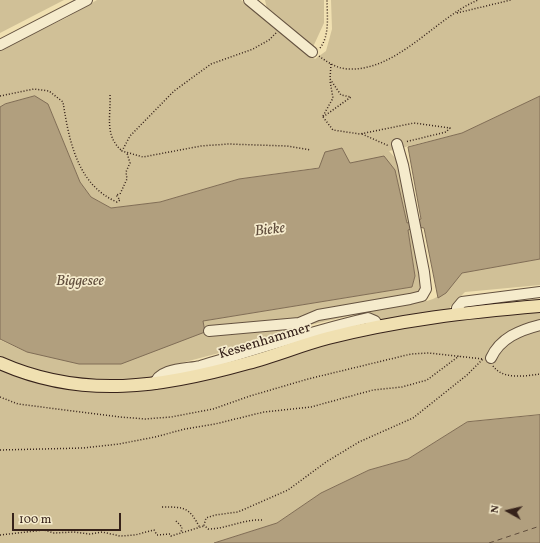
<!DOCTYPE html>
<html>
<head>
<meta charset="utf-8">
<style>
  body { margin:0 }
  #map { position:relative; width:540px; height:543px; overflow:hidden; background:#f0e0b1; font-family:Vollkorn,serif }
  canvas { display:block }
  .north { position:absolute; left:488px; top:491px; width:40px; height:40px; -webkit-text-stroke:3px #f5ebcc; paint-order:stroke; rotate:278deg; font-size:11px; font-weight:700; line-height:16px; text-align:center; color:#36221a }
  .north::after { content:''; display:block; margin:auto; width:14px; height:18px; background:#36221a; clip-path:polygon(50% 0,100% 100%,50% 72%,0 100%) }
  .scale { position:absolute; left:12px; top:513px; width:109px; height:18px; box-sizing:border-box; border:2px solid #36221a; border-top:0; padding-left:5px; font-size:12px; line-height:14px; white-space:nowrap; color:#36221a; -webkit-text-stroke:3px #f5ebcc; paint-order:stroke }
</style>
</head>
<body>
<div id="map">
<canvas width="540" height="543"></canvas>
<div class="north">N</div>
<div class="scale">100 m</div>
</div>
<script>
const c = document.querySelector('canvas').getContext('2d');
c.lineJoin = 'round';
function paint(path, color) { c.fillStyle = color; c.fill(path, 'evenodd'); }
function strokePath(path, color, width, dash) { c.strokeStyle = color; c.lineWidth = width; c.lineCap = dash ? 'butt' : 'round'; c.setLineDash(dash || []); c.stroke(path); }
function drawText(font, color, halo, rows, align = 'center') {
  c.font = font + ' Vollkorn,serif'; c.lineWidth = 3.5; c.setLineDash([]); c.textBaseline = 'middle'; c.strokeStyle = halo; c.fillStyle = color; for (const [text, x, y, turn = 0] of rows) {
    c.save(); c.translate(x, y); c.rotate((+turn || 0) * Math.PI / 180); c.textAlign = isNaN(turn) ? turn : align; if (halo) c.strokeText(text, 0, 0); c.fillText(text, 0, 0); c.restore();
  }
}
const green = new Path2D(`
  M0 0H64L0 33Z
  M97 0H241L315 59 326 51 332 29 331 0H540V96L462 133 389 151 397 160 411 223H407L395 170 373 160 350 163 239 179 160 202 111 208 91 197 80 182 48 104H5L0 107V50L66 18Z
  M265 0H324V23L313 47 267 9Z
  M412 229 425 288 419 293 427 301C444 296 451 287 461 273L540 259V285L465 292 450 307V311L540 312V415L467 422 408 459 369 470 321 493 277 523 214 543H0V340L27 352 205 332 203 321 412 287 415 276 408 230ZM361 313H366L382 321 199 372 149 381 162 368 261 342 310 325Z`);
const water = new Path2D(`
  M35 96 48 104 80 182 91 197 111 208 160 202 239 179 319 168 325 152 342 148 350 163 384 156 395 170 407 223 421 219 408 147 462 133 540 96V259L462 273 446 293 438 298 424 228 418 227 408 230 415 276 412 287 203 321 205 332 121 364H79L27 352 0 339V107L5 104Z
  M540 415V543H214L277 523 321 493 369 470 408 459 467 422Z`);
const ferry = new Path2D(`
  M489 543 540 526`);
const path = new Path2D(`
  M457 13 511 0
  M276 33 269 40 253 49 211 64 174 91 130 136 122 151 143 157 201 146 228 144 287 146 311 150
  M320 48C330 35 327 16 327 0
  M319 56C327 62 336 68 347 69 397 72 435 18 478 0
  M110 95C111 117 104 135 122 151
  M0 96 34 89 49 91 63 102C69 140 77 185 117 202L120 200 116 195 120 194 127 179 126 172 130 163 127 153
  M323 116 333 98 330 81
  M323 117 333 130 360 134 414 123 450 128 446 132 405 142
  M323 117 351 97 341 95 330 79 331 64
  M362 134 389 146
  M493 366C503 380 525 376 540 374
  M0 397 18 404 120 417 145 419 171 417 213 409 250 396 308 379 411 354 429 353 483 359
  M0 450 83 448 119 444 155 437 185 429 215 424 264 412 311 407 373 390 402 387 427 380 459 356
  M162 507C185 507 189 507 200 528
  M262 520C243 519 227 529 208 529L204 525 206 518 215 515 238 512 288 490 326 462 359 442 413 418 467 375 483 359
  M176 521 182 527 181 533
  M0 535 44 530 54 533 74 532 90 534 102 532 120 536 135 535 154 530 157 535 170 534 171 536 204 526`);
const minor = new Path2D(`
  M249 0 312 52
  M0 45 87 0
  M457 313V308L462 302 540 292
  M209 331 299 323 318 315 410 299 422 296 426 289 424 272 403 165 397 144
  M491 358C500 338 520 330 540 325
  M155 384C158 368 187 369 200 366 256 350 311 331 368 318L375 321 379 327`);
const major = new Path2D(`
  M0 363C83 400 163 387 248 363 275 356 301 345 328 338 398 320 468 312 540 306`);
const streetNames = [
  ["Kessenhammer",265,342,-17]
];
const waterNames = [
  ["Bieke",270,231,-7],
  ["Biggesee",80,282]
];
paint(green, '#d0c097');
paint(water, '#b19f7e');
strokePath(water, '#806d56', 1);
strokePath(ferry, '#614e3d', 1, [5, 4]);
strokePath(minor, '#645240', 12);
strokePath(major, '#36221a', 14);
strokePath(path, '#36221a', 1.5, [1, 2]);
strokePath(minor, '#f5ebcc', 10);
strokePath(major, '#f0e0b1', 12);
drawText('14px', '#36221a', '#f5ebcc', streetNames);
drawText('italic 15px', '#614e3d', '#f5ebcc', waterNames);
</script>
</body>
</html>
